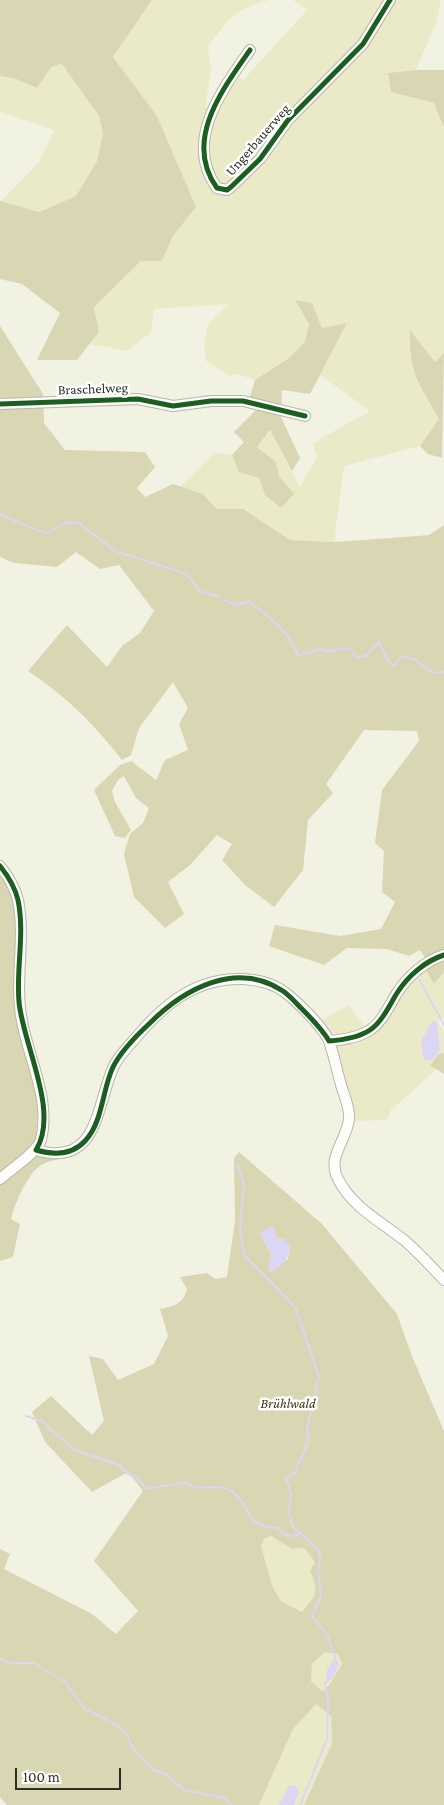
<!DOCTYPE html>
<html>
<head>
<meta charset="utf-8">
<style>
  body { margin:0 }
  #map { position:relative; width:444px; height:1805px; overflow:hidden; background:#f2f2e2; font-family:"Crimson Pro",serif }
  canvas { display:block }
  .scale { position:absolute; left:15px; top:1768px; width:106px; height:22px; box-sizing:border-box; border:2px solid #2f2f24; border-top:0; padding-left:6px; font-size:15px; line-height:18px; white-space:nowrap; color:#2f2f24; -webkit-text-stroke:4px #fff; paint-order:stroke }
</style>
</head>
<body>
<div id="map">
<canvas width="444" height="1805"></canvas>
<div class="scale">100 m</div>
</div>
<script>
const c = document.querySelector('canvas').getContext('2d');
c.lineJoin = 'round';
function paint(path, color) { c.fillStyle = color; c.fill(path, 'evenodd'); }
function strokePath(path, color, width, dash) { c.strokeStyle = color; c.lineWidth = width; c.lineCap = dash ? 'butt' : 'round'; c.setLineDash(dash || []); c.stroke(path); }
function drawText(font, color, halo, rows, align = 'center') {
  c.font = font + ' "Crimson Pro",serif'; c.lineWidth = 5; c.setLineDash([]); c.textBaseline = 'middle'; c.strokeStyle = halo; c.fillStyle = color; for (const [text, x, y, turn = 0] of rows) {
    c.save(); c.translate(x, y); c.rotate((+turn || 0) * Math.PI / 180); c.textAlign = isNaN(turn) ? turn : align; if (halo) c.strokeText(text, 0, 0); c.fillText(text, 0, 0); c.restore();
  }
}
const green = new Path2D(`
  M152 0H269C233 10 229 18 208 47L211 70 205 108 237 75 243 80 307 10 293 0H441L437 21 416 70 388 73 391 92 434 103 444 128V353L435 362 411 331C405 368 421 389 439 419L420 446 344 466 334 542 289 540 243 509H217L203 494 180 487 215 452 232 455 239 472 259 478 265 495 281 508 283 480 279 476 276 462 257 447 270 430 300 487 317 457 313 443 370 411 320 375 347 323 322 328 312 303 296 300 309 324 305 343 289 358 255 380 238 374 230 376 206 361 204 344 208 324 229 304 154 309 151 332 127 351 90 344 99 332 94 307 141 261H162L173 236 196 207 157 116 113 57Z
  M62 64 99 116 103 133 97 161 76 196 39 212 0 202 39 162 54 130 0 112V76L16 79 37 88 51 67Z
  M425 969 434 984 444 972V1018L438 1022 444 1031V1053L438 1054 431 1067 435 1071 391 1110 387 1120 353 1121 319 1022 348 1005 370 1033 399 991Z
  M271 1536 292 1549 304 1548 315 1562 310 1571C319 1592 317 1594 303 1612L281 1601 273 1588 261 1546 264 1539Z
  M325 1652 338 1654 342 1664 337 1674 322 1691 311 1681 312 1664Z
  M316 1703 331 1716 332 1743 304 1805H259L293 1729Z`);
const forest = new Path2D(`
  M0 0H152L113 57 157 116 196 207 173 236 162 261H141L94 307 99 332 77 360H37L60 313 22 284 0 279V201L39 212 76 196 97 161 103 133 99 116 62 64 51 67 37 88 16 79 0 76Z
  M416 70H444V128L434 103 391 92 388 73Z
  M295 300 312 303 322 328 347 323 310 394 282 390 281 417 300 458 292 471 270 430 257 447 276 462 279 476 294 494 281 508 265 495 259 478 239 472 232 455 244 442 234 432 256 410 249 400 255 380 289 358 305 342 309 324Z
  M0 326 43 394 44 423 65 450 145 452 155 467 137 488 145 497 173 484 203 494 217 509H243L290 540 334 542 391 538 429 535 444 525V972L434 984 425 969 426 959 420 950 409 956 387 949 347 948 324 965 269 946 275 925 340 936 381 929 395 902 382 892 384 851 375 843 382 790 419 741 417 731 364 730 326 784 333 793 308 820 303 870 274 907 245 885 222 860 232 844 217 835 190 865 168 882 184 914 165 928 134 897 124 854 130 834 143 823 149 808 136 798 124 776 118 780 112 791 115 802 131 830 125 838 115 836 94 790 120 765 131 761 156 780 165 760 188 750 179 724 188 708 173 682 139 728 131 755 122 760C92 722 68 698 28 671L67 625 107 667 122 646 140 633 154 611 119 565 100 569 76 552 57 567 14 563 0 557Z
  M410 330 435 362 444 353 442 458 428 454 420 446 439 419C419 384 408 372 410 330Z
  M0 870 24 902V951L16 957C26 1022 45 1090 34 1156L61 1150 78 1141 85 1148C66 1162 64 1156 45 1163 29 1169 15 1203 11 1219L20 1224 13 1257 0 1261Z
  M444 1053V1074L430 1066 438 1054Z
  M239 1152 322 1224 397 1314 412 1356 444 1431V1805H304L332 1743 331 1716 316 1704 293 1729 259 1805H7L0 1797V1549L10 1554 4 1569 92 1614 116 1634 138 1611 94 1561 143 1491 128 1472 92 1492 45 1442 32 1412 51 1396 92 1435 104 1421 89 1356 103 1359 118 1380 154 1364 168 1336 160 1309C173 1307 184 1303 187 1289L180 1277 207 1273 215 1279 227 1277 235 1221 234 1158ZM274 1227 276 1238 290 1247 288 1259 271 1272V1255L260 1233ZM271 1536 292 1549 304 1548 315 1562 310 1571C319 1592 317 1594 302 1612L281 1601 273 1588 261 1546 264 1539ZM325 1652 338 1654 342 1664 329 1685 322 1691 311 1681 312 1664Z`);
const water = new Path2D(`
  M432 1021 437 1022 440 1050 431 1061 424 1060 421 1042Z
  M274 1227 276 1238 285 1239 290 1247C288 1260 283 1266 270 1272L268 1269 271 1255 260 1233 267 1228Z
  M335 1657 339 1664 333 1677 326 1684 327 1670Z
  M295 1785 299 1792 294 1805H279L289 1786Z`);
const stream = new Path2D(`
  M0 515C17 520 30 530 48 533L65 523H79L115 551 187 574 199 591 220 597
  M225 600 237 605 249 601C268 617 291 632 298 656L319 649 330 652 341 648 350 649 356 657 366 656 379 642 388 662 395 666 401 656 414 659 433 673 444 672
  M419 979 444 1025
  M237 1164 244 1184 240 1230 244 1255 295 1307 319 1377 307 1427 309 1440 295 1473 286 1479 291 1493 289 1513 292 1526 319 1550 320 1559 318 1570 321 1596 312 1616 327 1635 335 1657
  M26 1416 42 1421 73 1449 119 1465 128 1474 137 1477 146 1488C159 1488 171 1484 184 1483 188 1483 191 1486 195 1487 207 1489 222 1483 233 1492 254 1508 242 1526 277 1528L284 1535 293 1536 301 1533
  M0 1659 9 1663H34L65 1682 85 1709 118 1726 127 1735 132 1747 154 1770 166 1774 184 1790 226 1798 231 1805
  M300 1805 327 1739 328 1702 325 1683`);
const minor = new Path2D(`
  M250 50C222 90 183 141 217 188L227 190 231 187 260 159 288 120 363 44 390 0
  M0 404 138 399 173 406 211 401H243L305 416
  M0 866C8 876 15 887 18 900 26 940 14 981 22 1021 29 1060 51 1100 41 1140 37 1153 11 1169 0 1179
  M329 1041C342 1040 358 1038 370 1030 382 1022 389 1006 397 993 408 976 425 961 444 955
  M36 1150C98 1168 96 1107 113 1068 117 1058 126 1049 133 1041 163 1005 195 977 244 979 257 980 272 983 283 991 296 1000 323 1027 329 1041 334 1055 337 1071 341 1085 344 1095 350 1108 349 1118 348 1139 326 1157 338 1179 352 1207 380 1221 404 1240 418 1252 431 1266 444 1280`);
const cycleway = new Path2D(`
  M250 50C222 90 183 141 217 188L227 190 231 187 260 159 288 120 363 44 390 0
  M0 404 138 399 173 406 211 401H243L305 416
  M0 866C8 876 15 887 18 900 25 934 16 968 19 1002 23 1045 60 1112 36 1150 53 1155 72 1155 85 1141 103 1122 102 1090 113 1067 121 1051 137 1035 150 1023 184 989 236 960 283 991 290 996 296 1003 302 1009 312 1019 322 1029 329 1041 342 1040 358 1038 370 1030 382 1022 389 1006 397 993 408 976 425 961 444 955`);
const streetNames = [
  ["Ungerbauerweg",258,140,-49],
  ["Braschelweg",93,389,-2]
];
const parkNames = [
  ["Brühlwald",288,1404]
];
paint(green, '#ebeac8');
paint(forest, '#d8d6b3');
paint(water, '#dad6f4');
strokePath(stream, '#dad6f4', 2);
strokePath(minor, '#b7b7ab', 12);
strokePath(minor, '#fdfdfb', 10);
strokePath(cycleway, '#1b5e20', 5);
drawText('14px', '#2f2f24', '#fff', streetNames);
drawText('italic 14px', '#3b380f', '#fff', parkNames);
</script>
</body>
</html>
